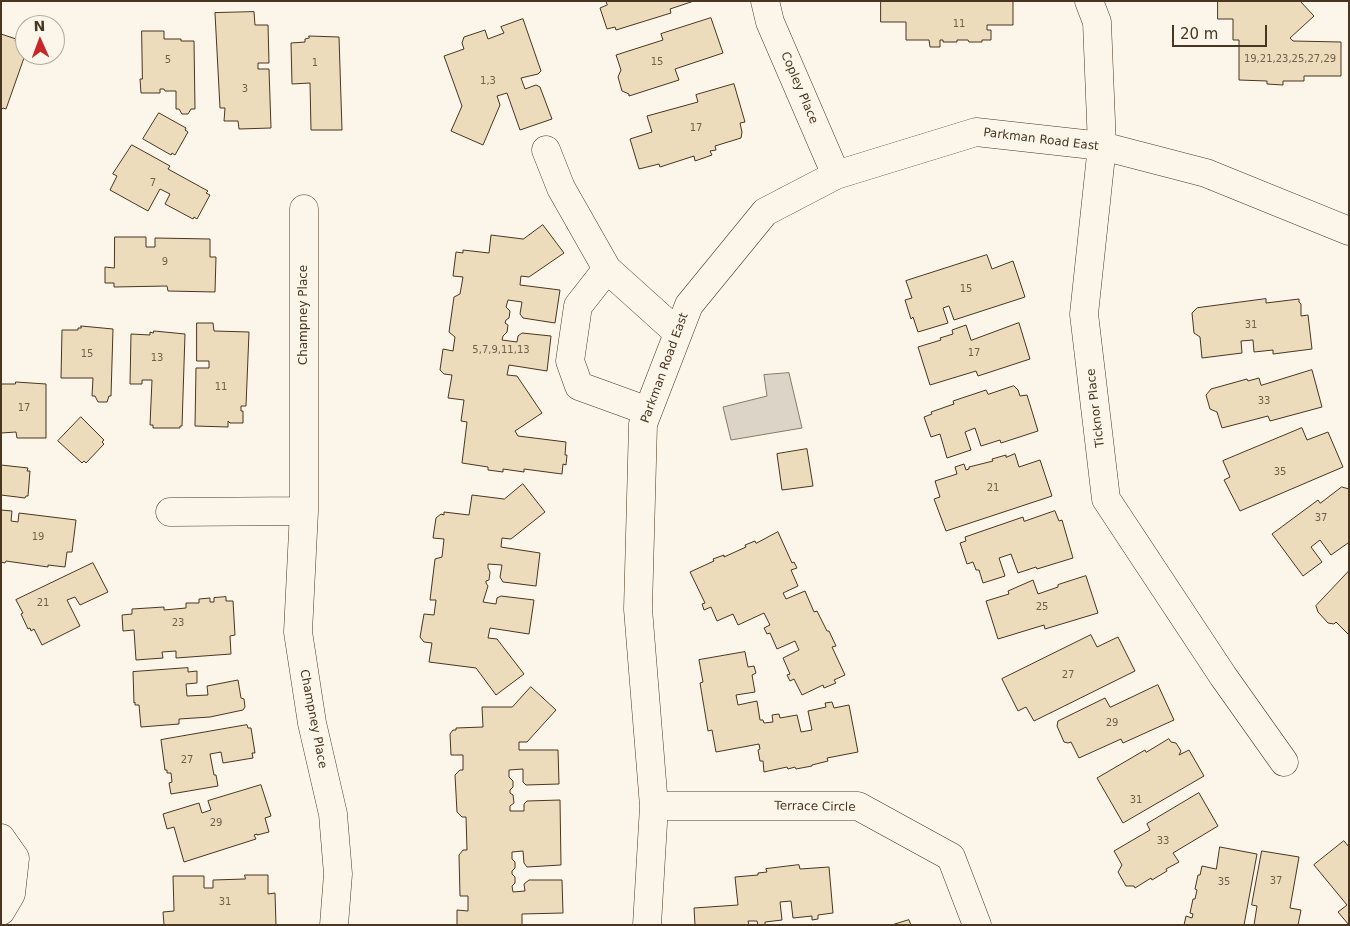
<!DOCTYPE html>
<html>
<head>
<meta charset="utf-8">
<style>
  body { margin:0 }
  #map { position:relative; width:1350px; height:926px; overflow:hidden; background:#fbf6e9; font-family:"DejaVu Sans",sans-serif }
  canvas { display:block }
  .frame { position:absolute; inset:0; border:2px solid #4a3520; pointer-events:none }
  .north { position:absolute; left:15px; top:15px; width:50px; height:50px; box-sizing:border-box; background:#fbf6e9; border:1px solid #b4a999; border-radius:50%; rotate:358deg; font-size:14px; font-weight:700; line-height:20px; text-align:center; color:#4a3520 }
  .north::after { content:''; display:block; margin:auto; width:18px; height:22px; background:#c62828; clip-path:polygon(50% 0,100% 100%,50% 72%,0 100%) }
  .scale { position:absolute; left:1172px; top:25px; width:95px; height:22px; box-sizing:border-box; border:2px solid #4a3520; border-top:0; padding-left:6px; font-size:15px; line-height:18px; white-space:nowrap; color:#4a3520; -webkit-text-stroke:4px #fbf6e9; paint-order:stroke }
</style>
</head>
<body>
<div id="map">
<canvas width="1350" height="926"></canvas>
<div class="frame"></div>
<div class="north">N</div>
<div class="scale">20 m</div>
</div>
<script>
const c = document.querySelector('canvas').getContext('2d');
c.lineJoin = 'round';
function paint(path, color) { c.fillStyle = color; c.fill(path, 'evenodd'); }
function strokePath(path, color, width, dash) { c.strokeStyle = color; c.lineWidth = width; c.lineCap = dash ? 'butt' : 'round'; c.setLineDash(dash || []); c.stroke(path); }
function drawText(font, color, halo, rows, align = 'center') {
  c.font = font + ' "DejaVu Sans",sans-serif'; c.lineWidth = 4; c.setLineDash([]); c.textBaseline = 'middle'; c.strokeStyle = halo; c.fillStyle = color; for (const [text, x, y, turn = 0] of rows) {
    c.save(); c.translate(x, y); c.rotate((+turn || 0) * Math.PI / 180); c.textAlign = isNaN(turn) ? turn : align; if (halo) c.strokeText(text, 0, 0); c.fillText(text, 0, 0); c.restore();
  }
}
const water = new Path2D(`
  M789 373 802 428 731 440 723 407 767 396 764 375Z`);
const building = new Path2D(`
  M606 1H694L670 9 671 13 616 30 615 27 607 29 600 8 607 5Z
  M881 1H1013V25H987V30H991V40H982V42H969L968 40H957V42H943V40H940V47H930L929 40H906V22H881Z
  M1218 1H1300L1314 16 1290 38 1293 41 1341 42V76H1304V81H1283V85L1267 84V81L1239 80V40H1233V19H1218Z
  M254 12 255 25H268L269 63H258V69H269L271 128 239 129 238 121H224L225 108H220L215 13Z
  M711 18 723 53 675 69 679 80 629 96V94L622 91 618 77 621 70 616 55 663 40 661 34Z
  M523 19 541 71 538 74 521 78 525 89 536 85 540 87 552 119 520 130 507 93 497 96 500 105 483 145 451 131 462 106 444 56 464 49 462 43 464 37 485 30 488 39 504 33 501 27Z
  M142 31H164V39H181V41H194L195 109H191L188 114H182L179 109H176V91H165L164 89H160V93H141L140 79H142Z
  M1 34 16 39 15 41 25 45V55L6 109 3 108 1 110Z
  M309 36 339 37 342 130H311L310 83 292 84 291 43 305 42V39L309 38Z
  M734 84 745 122 740 123 742 132 741 138 715 146 716 150 710 151 712 155 695 161 694 156 660 167 659 164 639 169 630 139 652 132 647 116 698 102 696 95Z
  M159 113 186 128 185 130 188 132 175 155 172 153 171 155 143 139Z
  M132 145 170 166 168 169 208 191 206 193 210 195 197 219 194 217 193 219 165 204 170 194 160 189 148 211 110 190 117 176 113 174Z
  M543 225 564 253 529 277 521 276 520 285 560 290 555 323 523 318 520 314 522 302 508 300 506 307 510 311 509 318 506 320 505 323 508 325 507 332 503 336 502 340 517 342 518 336 522 333 551 336 547 371 509 365 507 375 517 376 542 413 515 431 518 436 566 442 565 455H567L566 465 563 464 562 474 524 469V472L503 469V472L488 470V467L462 463 467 422 461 421 464 400 448 398 452 375 444 374 440 370 443 349 453 351 455 337 449 332 454 297 460 294 463 277 453 276 456 252 463 253V250L489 253 491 235 523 239Z
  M115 237H146V247H155V238L210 239V257H216L215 292 168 291 167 286 114 287V283H105V267L114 268Z
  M987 255 992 269 1013 261 1025 297 954 320 949 306 943 308 948 323 918 332 913 317 911 319 905 300 912 298 906 281Z
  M1266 299V303L1299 299V302L1301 304V316L1308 315 1312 349 1273 354V350L1254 352 1253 340 1241 341 1242 353 1202 358 1200 337 1194 333 1192 313 1197 308Z
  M197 323H213L214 331 249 332 246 406H241V411H243V423H230L228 421V427L195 426 196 368H209V361H197Z
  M1019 323 1030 359 978 376 976 371 930 385 918 347 941 340 940 338 953 334 952 330 966 325 971 340Z
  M81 326 113 329 111 396H109L107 402H98L95 396H92L93 378H61L62 330H78V328H81Z
  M154 331 185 334 182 426H180V428H153V425H150L152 380H142V384H130L131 334 150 335V332L153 333Z
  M1312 370 1322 407 1270 421 1268 416 1222 428 1217 412 1210 409 1206 395 1211 389 1247 379 1248 381 1259 378 1261 385Z
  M16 382 46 384V438H17L16 432 1 433V384H15Z
  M1014 386 1018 390 1020 396 1027 395 1038 431 1001 443 1000 440 981 446 975 428 965 432 971 450 947 458 940 434 931 437 924 417 932 414 931 412 954 404 953 401 986 390 988 394Z
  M81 417 104 440 102 442 104 444 86 463 84 461 82 463 58 441Z
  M1302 428 1307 440 1328 432 1343 467 1240 511 1224 480 1230 477 1223 461Z
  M807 449 813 486 782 490 777 454Z
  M1015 454 1019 467 1040 460 1052 496 946 531 934 499 940 497 935 481 957 474 955 467 964 464 966 470 969 469V467L993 461 992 459 1006 455V457Z
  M1 465 28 468 27 471H30L28 496H26L25 498 1 495Z
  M523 484 545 512 511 539 502 538 501 547 540 553 536 586 503 582 500 577 502 565 488 564V568L490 572 489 580 486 581V583L488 586 483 602 496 604 497 598 501 596 534 600 529 634 490 628 488 638 497 639 524 674 496 695 476 668 429 662 432 643 424 642 420 637 424 614 434 615 436 600H430L435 559 442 557 444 539 433 538 436 518 441 514 444 515V512L469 515 472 495 504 499Z
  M1342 487 1349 489V544L1348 543 1331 555 1320 540 1311 547 1322 562 1303 576 1272 534 1318 500 1320 503Z
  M1 510 12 511 11 521 18 522 19 513 76 520 72 552H67L65 567 48 565V567L6 561 5 563 1 562Z
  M1055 511 1059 521 1062 520 1073 558 1037 569 1036 567 1018 573 1011 554 999 558 1005 576 983 583 979 570H976L973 562 967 564 960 543 966 541 965 537 1023 517 1024 521Z
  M778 532 792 563 794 562 797 568 791 570 798 586 783 593 786 599 805 591 814 612 817 611 827 631H829L836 646 832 647 845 675 834 680 836 683 824 688 823 685 802 695 794 679 790 681 787 675 790 674 783 658 799 650 795 641 777 649 770 633 767 634 764 628 770 625 764 613 738 625 733 614 717 621 711 607 704 610 702 604 705 603 690 572 714 561 713 559 724 555V557L746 547 745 545 755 541 756 543Z
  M93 563 108 592 80 605 75 597 67 600 80 626 42 645 34 629 31 631 30 628 28 629 21 614 23 613 16 600Z
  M1349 571V633L1348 634 1336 622 1334 624 1328 623 1318 612 1316 606Z
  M1086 576 1098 613 1045 629 1044 625 998 639 986 601 1009 594 1008 591 1033 580 1038 594 1058 587V585Z
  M226 597V601H233L235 635 230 636 231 654 176 658V651L162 652 163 658 136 660 134 630 123 631 122 615 132 614V609L164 607V610L186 608V603H199V599L210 598V602H214V598Z
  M1091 635 1097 647 1118 637 1135 671 1034 721 1026 707 1018 711 1002 679Z
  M745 652 748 667 754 666 756 673 752 675 755 692 736 695 738 705 757 701 760 720H763L764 723 773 722 772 715 779 714 780 718 797 715 801 732 812 730 808 711 826 707 825 703 832 702 834 708 849 705 858 752 827 758 828 761 812 765V766L796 769 795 767 788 769 787 767 764 772 763 761H760L758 750 760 749 759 744 716 752 712 730 708 731 700 683 703 682 699 660Z
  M188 668V672L197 671V683L186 684 187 696 208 695 207 686 238 680 241 698 244 699 245 707 243 710 210 717 179 719V724L141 727 139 705H135V702L134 703 133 672Z
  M1158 685 1174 720 1123 743 1121 739 1079 758 1071 742 1068 743 1064 742 1057 726 1058 721 1105 698 1110 707Z
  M531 687 556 710 527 742H519V750H558L559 784 526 785 523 782V769L509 770V777L513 781V787L510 790V793L513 795 514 803 510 806V811H524V804L527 801 560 800 561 865 527 867 524 863 523 851 512 852V859L515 862V868L512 871V874L515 877V883L512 886 513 892 525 891 524 884 529 880H562L563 913 522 914V925H457V910L468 911V896H460L459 855 463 850H467L466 817H462L457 812 455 775 460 770H463V755H451L450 734 453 730H456V728L483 727 482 707H512Z
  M247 725 248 728H251L255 753H252L253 758 223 763 221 752 210 754 214 775H216L218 786 171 794 169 783 172 782 171 773H167V770H165L161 740Z
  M1169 739 1171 742 1176 743 1181 751 1179 755 1189 750 1204 776 1123 823 1097 778 1145 750 1146 752Z
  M261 785 271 816 265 818 269 832 257 835V834L254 835 256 839 184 862 174 827 167 829 163 814 199 803 202 813 211 810 208 801Z
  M1199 793 1218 826 1173 853 1179 862 1166 869 1167 871 1152 880 1151 878 1135 888 1134 886H1126L1118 872 1122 865 1114 851 1150 830 1147 824Z
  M1344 841 1349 847V925L1338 912 1347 905 1314 865Z
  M1220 847 1257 854 1244 925H1184L1186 916 1192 918 1193 914 1190 913 1193 899H1195L1197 890 1195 889 1198 875H1200L1202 866 1216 869Z
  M1262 851 1299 857 1290 908 1301 910 1298 925H1254L1257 906 1252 905Z
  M799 865 800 869 829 867 833 913 818 915V919L812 920V916L793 918 791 901 780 902 782 920 765 922V925H758L757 921H748L749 925H695L694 908 738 905 735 877 758 875V873L767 872 766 869Z
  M245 875H268V894L275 893 276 925H164L163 912 174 911 173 876H204V888H213V880L245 879Z
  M909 920 911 925H892Z`);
const minor = new Path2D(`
  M765 1 770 22 836 175
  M1089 1 1097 22 1102 146 1084 314 1106 499 1223 676 1284 762
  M546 150 561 188 607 269 678 333
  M304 209V511L298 632 312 723 333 814 338 874 334 925
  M607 269 578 306 570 361 579 386 648 411
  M170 512 304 511
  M654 806H858L951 857 977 925
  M1 838 15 858 11 894 1 911
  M647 925 654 806 638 609 643 424 689 305 765 212 836 175 976 132 1102 146 1206 173 1349 231`);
const numberNames = [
  ["11",959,24],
  ["19,21,23,25,27,29",1290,59],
  ["5",168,60],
  ["15",657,62],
  ["1",315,63],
  ["1,3",488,81],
  ["3",245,89],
  ["17",696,128],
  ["7",153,183],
  ["9",165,262],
  ["15",966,289],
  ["31",1251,325],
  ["5,7,9,11,13",501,350],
  ["17",974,353],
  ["15",87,354],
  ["13",157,358],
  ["11",221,387],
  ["33",1264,401],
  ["17",24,408],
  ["35",1280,472],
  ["21",993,488],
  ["37",1321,518],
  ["19",38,537],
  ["21",43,603],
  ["25",1042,607],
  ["23",178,623],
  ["27",1068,675],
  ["29",1112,723],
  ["27",187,760],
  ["31",1136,800],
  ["29",216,823],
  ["33",1163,841],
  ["37",1276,881],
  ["35",1224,882],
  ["31",225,902]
];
const streetNames = [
  ["Copley Place",799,88,67],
  ["Parkman Road East",1041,140,7],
  ["Champney Place",304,315,-90],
  ["Parkman Road East",665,368,-70],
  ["Ticknor Place",1096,408,-97],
  ["Champney Place",313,719,79],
  ["Terrace Circle",815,807,1]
];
paint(water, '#dcd4c6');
strokePath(water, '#887966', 1);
paint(building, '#ecdcbc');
strokePath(building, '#4a3520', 1);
strokePath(minor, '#4a3520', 29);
strokePath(minor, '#fbf6e9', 28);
drawText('10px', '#725f47', null, numberNames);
drawText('12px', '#4a3520', '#fbf6e9', streetNames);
</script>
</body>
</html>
